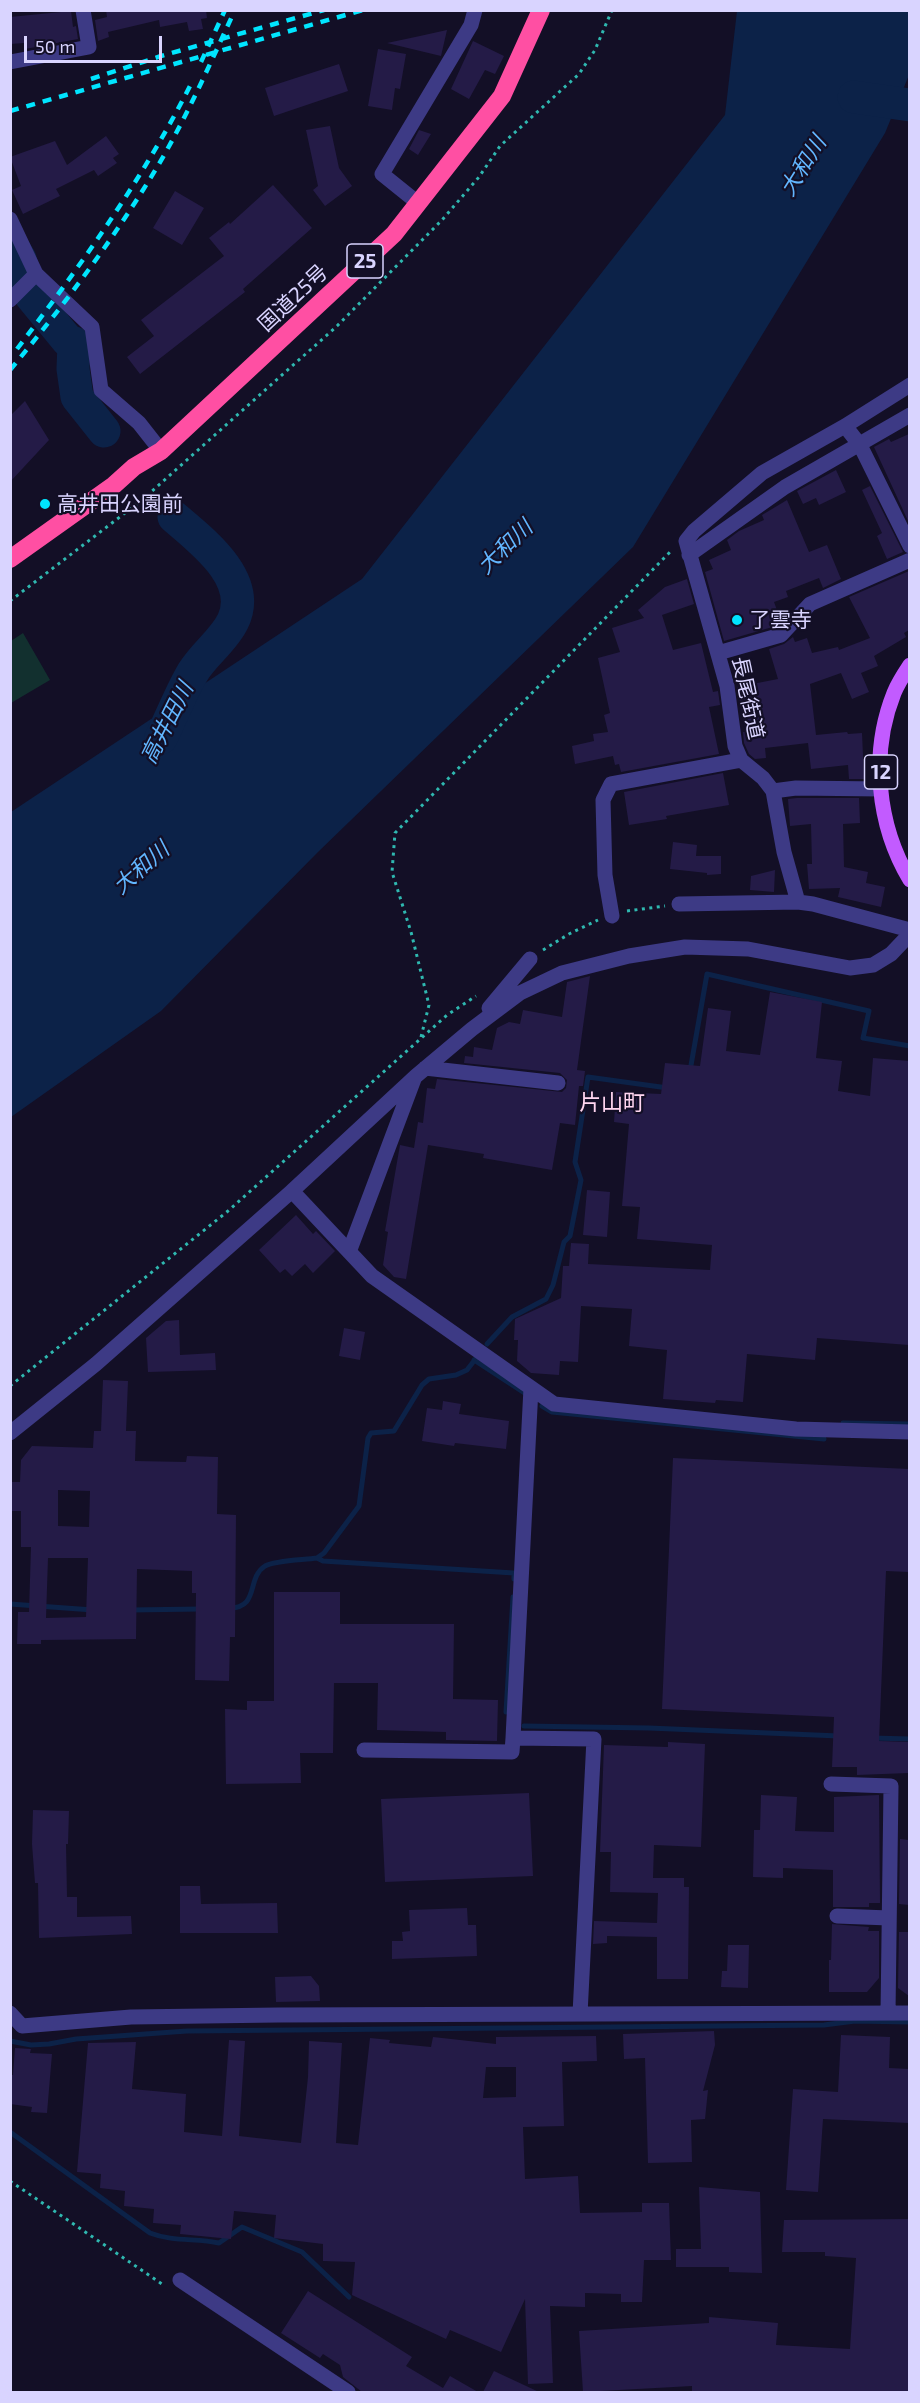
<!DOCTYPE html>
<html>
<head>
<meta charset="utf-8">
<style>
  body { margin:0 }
  #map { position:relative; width:920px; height:2403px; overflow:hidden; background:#130f26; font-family:"Exo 2",sans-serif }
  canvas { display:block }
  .frame { position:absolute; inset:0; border:12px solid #d9d4ff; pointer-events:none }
  .scale { position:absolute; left:24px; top:36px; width:138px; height:27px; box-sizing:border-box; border:3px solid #d9d4ff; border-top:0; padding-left:8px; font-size:18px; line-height:21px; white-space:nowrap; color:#d9d4ff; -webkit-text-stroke:4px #130f26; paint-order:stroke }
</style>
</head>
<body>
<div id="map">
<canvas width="920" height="2403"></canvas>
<div class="frame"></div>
<div class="scale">50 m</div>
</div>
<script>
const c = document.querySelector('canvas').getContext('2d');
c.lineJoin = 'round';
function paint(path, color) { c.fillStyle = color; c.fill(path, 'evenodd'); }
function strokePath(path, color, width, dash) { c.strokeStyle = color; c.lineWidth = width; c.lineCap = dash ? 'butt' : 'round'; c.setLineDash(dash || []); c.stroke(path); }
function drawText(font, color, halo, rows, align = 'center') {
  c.font = font + ' "Exo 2","Noto Sans JP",sans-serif'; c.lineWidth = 4.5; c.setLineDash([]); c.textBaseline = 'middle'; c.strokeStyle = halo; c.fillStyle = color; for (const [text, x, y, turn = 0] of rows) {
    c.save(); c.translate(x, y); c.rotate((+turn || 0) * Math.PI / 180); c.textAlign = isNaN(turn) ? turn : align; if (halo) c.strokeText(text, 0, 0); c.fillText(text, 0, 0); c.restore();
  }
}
const green = new Path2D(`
  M23 633 50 680 11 703V641Z`);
const water = new Path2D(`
  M737 11H909V75L885 133 633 547 318 852 161 1011 11 1117V812L362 579 725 115Z`);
const stream = new Path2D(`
  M690 1071 707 974 869 1011 863 1038 910 1046
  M487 1344 512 1317 546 1299 553 1285 564 1242 570 1236 581 1180 575 1162 588 1077 668 1088
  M474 1360 526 1394
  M542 1406 552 1412 824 1439
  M843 1423 910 1424
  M317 1558 324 1553 359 1506 368 1438 371 1433 394 1431 422 1385 429 1379 456 1375 467 1370 477 1357
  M10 1604 93 1610
  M229 1608C260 1608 246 1578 265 1566 276 1560 304 1560 317 1558L323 1561 514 1573V1579
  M130 1610 201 1609
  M506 1712 513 1597
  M524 1726 649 1728 839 1736
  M872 1738 910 1739
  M10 2041 31 2045 49 2044 76 2039 187 2031 824 2025 855 2021 910 2022
  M10 2132 150 2233C173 2242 196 2238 219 2243L242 2227 302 2252 349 2297`);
const river = new Path2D(`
  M854 97 910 105
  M10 243 20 259 31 296 68 341 74 343 73 369 77 397 104 431
  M161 738C172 716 181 692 193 672 204 654 224 640 233 621 253 579 202 541 174 517`);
const building = new Path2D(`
  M106 10H206L207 18 201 19 203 29 189 31 187 22 160 27 159 20 108 32 109 37 98 41 95 20 107 17Z
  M71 11 73 27 76 26 78 39 25 49 24 43 10 44V17Z
  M447 30 441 56 387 43 420 36Z
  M473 41 504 56 495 74 485 70 469 99 451 89Z
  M378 49 406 54 400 89 395 88 392 110 368 106Z
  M339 64 348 91 274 116 265 88Z
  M330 126 339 168 352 186 325 206 313 190 318 186 306 130Z
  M419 130 431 134 418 155 409 149Z
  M106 136 119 154 113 158 117 163 98 176 94 170 56 189 60 196 23 214 12 190 21 186 10 157 55 141 67 165Z
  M273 185 312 228 243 289 245 292 140 374 127 357 154 336 141 320 224 256 209 238 229 222 230 224Z
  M175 191 204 208 182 245 153 228Z
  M25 401 49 440 10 482V416Z
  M909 434V523L874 447 889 439 891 442Z
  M836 470 846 492 819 505 816 498 803 504 797 491Z
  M870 486 903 552 887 559 877 536 882 533 862 490Z
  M787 500 809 552 827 545 841 579 823 588 819 578 786 591 788 597 774 602 781 621 776 626 724 641 705 572 713 569 709 560 731 550 727 540 739 531 764 520 762 515Z
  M909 571V630L904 633 906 637 874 656 878 666 861 673 869 692 852 699 841 673 810 684 816 735 847 732 848 734 862 733 864 779H849L848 765 811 769 808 743 765 748 766 758 755 759 749 754 744 743 743 732H746L737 687 778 679 769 649 784 644 793 637 795 642 807 638 812 653 838 647 839 650 870 638 849 597Z
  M687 579 694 604 662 615 673 650 701 643 713 692 718 691 720 705 709 707 719 754 621 772 619 764 615 765 613 756 575 764 572 746 594 741 593 734 608 732 604 715 610 713 598 658 620 652 612 628 644 618 638 610 665 587Z
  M723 773 729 805 666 816 667 819 629 825 624 792Z
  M797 798H859L860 823 843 824 844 867 868 872 866 883 885 887 881 907 838 897 840 888 809 889 807 864H812L811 824 790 826 788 799Z
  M673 842 697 845 696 856H721V874L707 875V873L670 869Z
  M775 870 774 892 750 890 751 876Z
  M590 976 577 1070 585 1071 583 1086H579L575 1125 560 1123 552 1170 483 1158 484 1154 428 1145 406 1279 394 1277 383 1265 388 1232 385 1231 400 1145 414 1148 418 1122 423 1123 427 1088 435 1089 437 1079 562 1092 566 1088 567 1080 560 1073 464 1063 465 1056 473 1057 474 1047 492 1050 497 1028 509 1022 520 1024 523 1010 562 1017 567 982Z
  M770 992 822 1002 816 1058 842 1061 838 1091 870 1096 873 1058 909 1061V1345L817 1338 815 1360 747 1354 743 1402 716 1400 715 1403 663 1399 667 1350 629 1346 632 1309 581 1306 578 1362 560 1361 559 1375 531 1373 517 1361 518 1340H514L515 1319 561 1298 563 1266H569L571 1243 589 1244 588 1264 710 1270 712 1245 637 1239 640 1207 622 1206 629 1124 614 1122 616 1092 661 1094 665 1063 700 1066 708 1008 731 1011 726 1051 760 1055Z
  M587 1190 610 1192 607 1237 583 1235Z
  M296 1215 313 1234 316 1231 335 1251 313 1273 305 1264 292 1276 285 1269 280 1273 259 1250Z
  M179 1320 180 1355 215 1353 216 1370 148 1372 146 1338 166 1321Z
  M344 1328 365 1332 360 1360 339 1356Z
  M103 1380 128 1381 126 1431H136L135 1461 186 1462 187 1456 218 1457 217 1514 236 1515 235 1637H230L229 1681 195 1680 196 1593H192V1571L137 1569 136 1639 41 1640V1644H17L18 1612H29L31 1547H21V1511H10V1482H20L21 1460 32 1446 93 1448 94 1431H101ZM58 1490 90 1491 89 1527 58 1526ZM48 1558H88L86 1617 46 1618Z
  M443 1401 461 1404 459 1414 509 1421 506 1449 455 1443 454 1446 422 1441 427 1408 442 1410Z
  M673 1458 909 1469V1572L886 1571 879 1741 909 1742V1773L857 1775V1767H832L834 1717 662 1709Z
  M274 1592H340V1624H454L453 1699 498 1700 497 1741 446 1740V1732L377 1730 378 1683H334L333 1753H300L301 1783 226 1784 225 1709 247 1710V1701H274Z
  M668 1742 705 1744 701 1847 654 1845 653 1878H684V1887H689L688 1979H657V1937L607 1936V1943L593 1944 594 1921 657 1923 658 1893 610 1892 611 1852H600L604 1745 668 1747Z
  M529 1793 533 1876 385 1882 381 1799Z
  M761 1795 797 1797 795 1831 834 1832V1797L879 1795 880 1903H869V1907H833V1870L783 1868V1878L753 1877 754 1830H760Z
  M33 1810 69 1811 68 1844H66L67 1897H77V1917L131 1916 132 1934 39 1938 38 1883H35L32 1844Z
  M900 1839 909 1840V1905L899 1904Z
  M180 1886H200L201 1904 277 1903 278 1933H180Z
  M467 1908 468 1925H476L477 1956 392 1959V1941H403L402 1932 410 1931 409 1910Z
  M832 1924 869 1927 868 1931H879V1978L867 1992H829V1960H831Z
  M899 1932H909V1996L898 1988Z
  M728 1945H749L748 1988 721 1987 722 1971H727Z
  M311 1976 319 1986 320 2001 276 2002 275 1977Z
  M714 2031 715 2045 703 2091 708 2090 705 2119 691 2120 692 2162 648 2163 645 2058 624 2059 623 2034Z
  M841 2035 890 2037 889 2068 909 2069V2123L823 2119 818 2192 786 2190 793 2089 838 2092Z
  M596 2036 597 2061 562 2062 564 2126 523 2127 525 2179 578 2176 580 2213 642 2212V2203H669L671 2260H644L642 2302H621V2294L585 2293V2307L550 2306 553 2383 528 2384 525 2299 501 2352 450 2330 446 2339 352 2295 355 2262 323 2261V2244L274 2238 276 2215 234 2211 231 2239 180 2234 181 2225 153 2223 154 2209 124 2206 125 2191 100 2188 101 2174 77 2172 88 2043 136 2042 132 2089 186 2094 184 2132 222 2136 229 2040 245 2041 239 2136 301 2143 308 2077 309 2041 342 2043 336 2143 358 2145 370 2038 390 2040 389 2043 431 2047 433 2037 496 2044V2037ZM486 2067H516V2097L483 2098Z
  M15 2048 31 2049 30 2053 52 2054 47 2113 31 2112 32 2107 10 2104V2075H13Z
  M699 2187 760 2192 762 2273 729 2272V2267H676V2249H701Z
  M909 2219V2392H692V2386L583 2392 579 2331 709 2323V2317L778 2323 776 2345 850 2349 856 2258 825 2256V2252H782L784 2220Z
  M308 2291 412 2357 406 2366 443 2388 450 2376 478 2392H362L343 2377 340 2365 323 2354 320 2358 281 2333Z
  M494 2371 539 2392H483Z`);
const path = new Path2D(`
  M10 601 142 500 337 326 442 220 479 177 500 146 579 74 595 50 612 10
  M627 911 665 906
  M543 950 569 934 598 920
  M421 1037 429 1005 411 932 392 872 395 833 672 550
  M10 1386 228 1211 447 1015 476 996
  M10 2181 165 2286`);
const minor = new Path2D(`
  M10 62 89 47 83 10
  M418 203 382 174 471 25 475 10
  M10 219 36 274 92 327 101 390 139 423 161 451
  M10 300 36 274
  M910 385 845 426 762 473 694 531 686 541 727 686 735 746 741 760 763 778 773 791 784 852 798 902 813 904 910 930
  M845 426 860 445 910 546
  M689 555 785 487 910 415
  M718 653 781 635 810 604 910 560
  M773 791 796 788 881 789
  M679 904 798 902
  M612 916 605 875 603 800 611 784 741 760
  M489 1008 530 959
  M425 1068 558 1083
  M292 1191 372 1276 554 1404 796 1429 910 1432
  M349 1252 414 1079
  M10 1433 96 1364 292 1191 416 1076 472 1029 520 993 562 973 629 956 685 947 748 949 850 968 873 965 891 954 910 934
  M513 1738 531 1388
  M364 1750 512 1752 513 1738 594 1739 580 2014
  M831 1784 891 1786 888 2013
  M837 1916 889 1918
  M10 2013 22 2026 131 2017 278 2015 910 2013
  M180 2280 348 2392`);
const major = new Path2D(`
  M910 665C904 674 898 683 894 693 870 753 877 825 910 880`);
const highway = new Path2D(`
  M10 559 114 485 134 467 161 451 394 234 502 96 541 10`);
const rail = new Path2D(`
  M201 62 225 10
  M91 79 161 56 324 10
  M10 111 363 10
  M17 349C81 265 143 179 191 84
  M10 370C60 310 107 248 148 182 182 128 208 68 235 10`);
const markers = [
  [45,504,6,"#00e5ff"],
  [737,620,6,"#00e5ff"]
];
const shields = [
  [365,261,36],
  [881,772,33]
];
const shieldNames = [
  ["25",365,261],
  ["12",881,772]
];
const streetNames = [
  ["国道25号",293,298,-43],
  ["長尾街道",748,698,78]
];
const poiNames = [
  ["高井田公園前",57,504],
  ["了雲寺",749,620]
];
const waterNames = [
  ["大和川",803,166,-58],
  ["大和川",505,547,-44],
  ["高井田川",167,723,-63],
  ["大和川",141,868,-41]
];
const neighbourhoodNames = [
  ["片山町",612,1103]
];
paint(green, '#12302f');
paint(water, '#0c2248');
strokePath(stream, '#0c2248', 5);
strokePath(river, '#0c2248', 33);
paint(building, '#241b47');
strokePath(path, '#2fb8b0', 3, [3, 4.5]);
strokePath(minor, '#3d3a85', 15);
strokePath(major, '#c25bff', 15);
strokePath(highway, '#ff4fa3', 18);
strokePath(rail, '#00e5ff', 4.5, [9, 8]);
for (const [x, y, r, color] of markers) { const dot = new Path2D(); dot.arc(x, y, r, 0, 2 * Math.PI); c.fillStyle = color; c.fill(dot); strokePath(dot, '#130f26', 2); }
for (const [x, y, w] of shields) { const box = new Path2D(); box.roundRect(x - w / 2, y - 17, w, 34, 4.5); c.fillStyle = '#130f26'; c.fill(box); strokePath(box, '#d9d4ff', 1.5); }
drawText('bold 20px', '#d9d4ff', null, shieldNames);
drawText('21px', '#d9d4ff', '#130f26', streetNames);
drawText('21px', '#d9d4ff', '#130f26', poiNames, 'left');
drawText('italic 22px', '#62b6ff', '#130f26', waterNames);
drawText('22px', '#ffd6f0', '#130f26', neighbourhoodNames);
</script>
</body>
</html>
